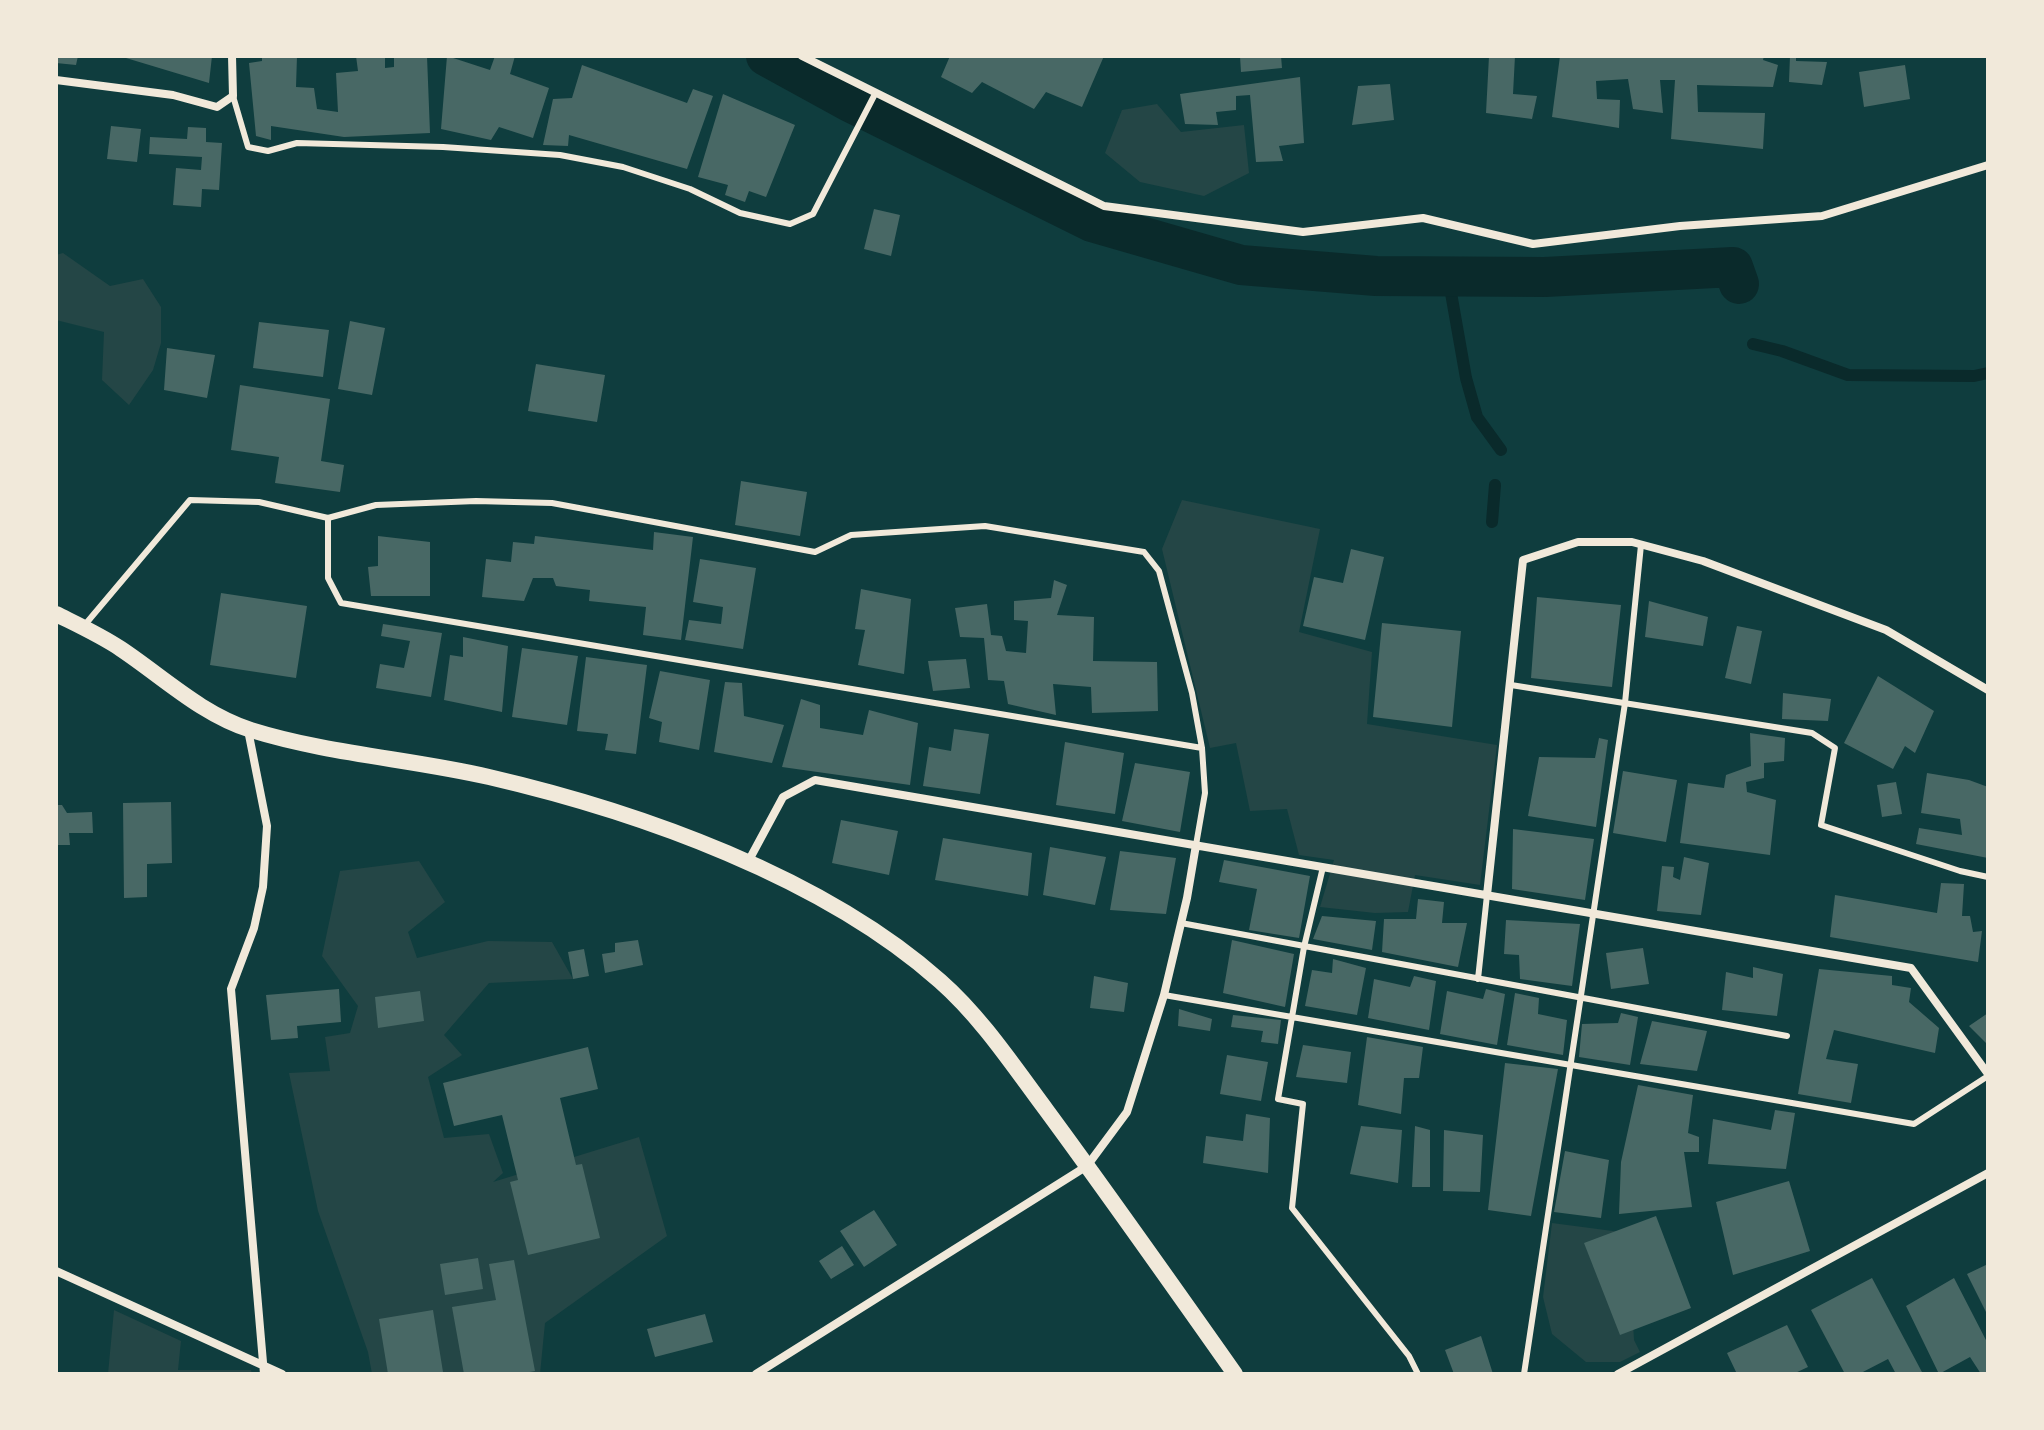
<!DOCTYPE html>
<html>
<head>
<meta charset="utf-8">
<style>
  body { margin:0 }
  #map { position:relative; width:2044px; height:1430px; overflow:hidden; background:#0f3d3e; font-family:Lato,sans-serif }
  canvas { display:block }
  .frame { position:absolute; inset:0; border:58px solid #f1e9da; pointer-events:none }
</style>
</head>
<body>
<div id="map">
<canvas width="2044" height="1430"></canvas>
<div class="frame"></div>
</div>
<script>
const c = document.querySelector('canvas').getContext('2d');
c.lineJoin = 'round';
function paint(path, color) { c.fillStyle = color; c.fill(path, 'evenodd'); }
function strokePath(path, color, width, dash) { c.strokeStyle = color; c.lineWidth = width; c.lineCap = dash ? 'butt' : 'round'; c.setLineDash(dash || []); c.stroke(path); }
const green = new Path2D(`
  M1157 104 1181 132 1244 125 1249 173 1204 196 1140 182 1105 153 1122 110Z
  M63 253 110 286 143 279 161 307V343L153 370 129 405 102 380 104 332 56 320V255Z
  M1182 500 1320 529 1299 632 1372 652 1367 724 1497 745 1480 885 1415 875 1408 912 1375 913 1320 907 1334 860 1299 855 1287 809 1250 811 1236 743 1210 748 1162 549Z
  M419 861 445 902 408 932 417 958 488 941 552 942 573 979 489 983 444 1035 462 1055 428 1077 444 1138 489 1134 503 1173 493 1182 639 1137 667 1236 545 1323 540 1374H372L368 1352 318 1211 289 1073 330 1071 325 1037 350 1033 358 1006 322 956 340 871Z
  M1552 1223 1628 1233 1634 1340 1640 1352 1620 1362H1586L1552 1334 1543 1297Z
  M114 1310 181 1341 178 1370H251L252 1374H108Z`);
const stream = new Path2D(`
  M1448 276 1466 378 1477 417 1501 450
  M1753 344 1782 351 1848 375 1974 376 1988 373
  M1492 522 1495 485`);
const canal = new Path2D(`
  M766 56 848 101 1092 222 1241 265 1376 276 1545 277 1733 267 1739 284`);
const building = new Path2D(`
  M56 56H78L76 65 56 63Z
  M126 56H212L209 83 126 58Z
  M262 56H297L296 87 314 88 317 109 338 112 336 73 358 71 356 56H385V68L394 67V56H427L430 133 344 137 271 126V140L256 136 249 63 262 61Z
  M447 56 490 70 495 56H515L510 74 549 88 533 138 499 127 491 140 441 129Z
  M950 56H1104L1082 107 1046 92 1034 109 982 82 972 93 941 77Z
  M1240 56H1281L1282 68 1241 72Z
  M1489 56H1515L1513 94 1537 96 1532 119 1486 113Z
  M1560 56H1764L1763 60 1778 65 1773 87 1697 85 1698 112 1765 113 1763 149 1671 139 1675 80H1660L1663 113 1633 109 1628 79 1596 81 1597 99 1620 100 1619 128 1552 117Z
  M1790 56H1796V61L1827 62 1822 85 1789 82Z
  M582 65 687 103 693 89 713 96 687 169 569 135 568 146 543 145 553 99 572 98Z
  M1905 65 1910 99 1864 107 1859 72Z
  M1300 77 1304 143 1279 146 1283 161 1256 162 1250 95 1236 96V110L1216 112 1218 125 1185 124 1180 94Z
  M1390 84 1394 120 1352 125 1358 86Z
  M723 94 795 125 766 197 749 191 745 202 725 195 728 185 698 177Z
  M111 126 141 129 137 162 107 159Z
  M188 127 206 128V142L222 143 219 190 202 189 201 207 173 205 176 168 201 170 202 157 149 154 150 137 187 139Z
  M874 209 900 215 891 256 864 249Z
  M350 321 385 328 372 395 338 389Z
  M259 322 329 330 323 377 253 368Z
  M167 348 215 355 207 398 164 390Z
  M536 364 605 375 597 422 528 411Z
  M240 385 330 399 321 461 344 465 340 492 275 483 279 457 231 450Z
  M741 481 807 492 800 536 735 525Z
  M654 532 693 537 681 640 643 635 646 607 589 601 590 590 556 586 553 578H533L524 601 482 597 486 559 511 562 513 542 534 544 535 536 653 550Z
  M378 536 430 542V596H371L368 567 378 566Z
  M1351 549 1384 557 1365 640 1303 626 1314 577 1343 583Z
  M700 559 756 568 743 649 685 640 689 620 721 624 723 607 693 602Z
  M1054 580 1067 585 1057 615 1094 617 1093 661 1157 662 1158 711 1092 713 1091 687 1053 684 1056 715 1008 704 1004 681 988 680 984 638 960 637 955 608 987 604 991 635 1002 636 1006 651 1026 653 1028 621 1014 620V601L1051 598Z
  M861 589 911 599 904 674 858 665 865 630 855 629Z
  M221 593 307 606 296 678 210 665Z
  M1537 597 1621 605 1612 687 1531 678Z
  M1649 601 1708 617 1703 646 1645 637Z
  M1382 623 1461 631 1452 727 1373 717Z
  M383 624 442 633 431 697 376 688 380 664 404 668 410 641 381 636Z
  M1737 626 1762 631 1751 684 1725 678Z
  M463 637 508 646 502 712 444 700 450 655 463 657Z
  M522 648 578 656 567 725 512 717Z
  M586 657 647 665 636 754 605 750 608 734 577 731Z
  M966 659 970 688 933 691 928 661Z
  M660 671 710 680 699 750 659 742 662 722 649 718Z
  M1878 676 1934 711 1915 753 1905 746 1893 769 1844 743Z
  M725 682 742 683 744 716 784 725 772 763 714 752Z
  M1783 693 1831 699 1828 721 1782 719Z
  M801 699 820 705V728L863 735 869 710 918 723 910 785 782 767Z
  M954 729 989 734 980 794 923 786 929 747 951 751Z
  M1750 733 1785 738 1784 761 1764 763V778L1746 782 1747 792 1776 800 1770 855 1680 843 1688 783 1724 788 1726 775 1751 766Z
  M1599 738 1608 740 1596 827 1528 816 1539 757 1595 758Z
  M1065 742 1124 753 1115 814 1056 805Z
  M1135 763 1190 772 1180 832 1122 821Z
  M1623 771 1677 780 1666 842 1613 833Z
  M1927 773 1969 780 1988 787V858L1916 844 1919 828 1962 835 1960 819 1921 813Z
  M1896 782 1902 814 1882 817 1877 785Z
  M171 802 172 863 147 864V897L124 898 123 803Z
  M56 805H62L67 813 92 812 93 833H69L70 845H56Z
  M841 820 898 831 889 875 832 863Z
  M1513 829 1594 839 1585 900 1512 889Z
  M943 838 1032 853 1028 896 935 880Z
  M1050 847 1106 857 1095 905 1043 895Z
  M1120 851 1176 858 1166 914 1110 910Z
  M1684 857 1709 863 1701 915 1657 911 1662 866 1674 867 1673 877 1680 880Z
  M1224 860 1310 876 1299 938 1249 930 1257 889 1219 882Z
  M1941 883 1964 884 1962 916H1970L1973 932 1982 931 1978 962 1830 937 1835 895 1937 913Z
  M1418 899 1444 902 1442 923H1467L1458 967 1382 952 1384 919H1416Z
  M1322 916 1376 921 1372 950 1313 939Z
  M1506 920 1580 924 1572 986 1520 979 1519 955 1504 954Z
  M638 940 643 965 605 973 602 954 615 952V943Z
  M1232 940 1294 954 1285 1007 1223 993Z
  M1643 948 1649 984 1611 989 1606 953Z
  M584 949 589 976 573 979 568 952Z
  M1333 959 1366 968 1357 1015 1305 1006 1312 970 1332 973Z
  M1753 967 1783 974 1777 1016 1722 1010 1726 972 1753 978Z
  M1819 969 1892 976V985L1911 988 1909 1002 1939 1028 1935 1053 1834 1030 1826 1059 1858 1064 1851 1103 1798 1094Z
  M1094 976 1128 983 1124 1012 1090 1008Z
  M1414 976 1436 981 1429 1030 1368 1018 1374 979 1410 987Z
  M339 989 341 1022 297 1026 298 1038 271 1040 266 995Z
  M1486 989 1505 994 1497 1045 1440 1034 1447 991 1483 999Z
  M420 991 424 1021 378 1028 375 997Z
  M1515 993 1539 998 1538 1014 1567 1020 1563 1055 1507 1045Z
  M1179 1009 1212 1019 1210 1031 1178 1026Z
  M1621 1013 1638 1017 1630 1065 1579 1057 1582 1024 1618 1023Z
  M1988 1013V1045L1969 1026Z
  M1233 1015 1281 1020 1278 1044 1261 1042 1263 1031 1231 1027Z
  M1652 1021 1707 1031 1697 1071 1640 1064Z
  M1367 1037 1423 1047 1419 1078H1404L1401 1114 1358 1105Z
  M1303 1045 1351 1052 1347 1083 1296 1077Z
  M588 1047 598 1089 560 1098 576 1165 582 1164 600 1238 528 1255 510 1182 518 1180 502 1115 454 1126 443 1083Z
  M1227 1055 1268 1062 1261 1101 1220 1094Z
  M1505 1063 1558 1069 1531 1216 1488 1210Z
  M1638 1085 1693 1095 1688 1133 1699 1137V1152H1684L1692 1207 1619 1214 1621 1162Z
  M1775 1110 1795 1113 1786 1169 1708 1164 1713 1119 1771 1130Z
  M1246 1114 1270 1118 1268 1173 1203 1163 1206 1136 1243 1141Z
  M1361 1126 1402 1130 1398 1183 1350 1174Z
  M1415 1126 1430 1130V1187H1412Z
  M1444 1130 1483 1135 1480 1192 1443 1191Z
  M1565 1151 1609 1160 1601 1218 1554 1212Z
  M1789 1181 1810 1251 1733 1275 1716 1202Z
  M874 1210 897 1245 864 1267 840 1231Z
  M1656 1216 1691 1308 1620 1335 1584 1243Z
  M842 1246 854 1265 831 1279 819 1261Z
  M478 1258 483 1289 445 1295 440 1264Z
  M514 1260 535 1371 519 1374H464L452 1307 496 1300 489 1264Z
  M1988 1264V1316L1967 1274Z
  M1872 1278 1923 1374H1896L1888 1359 1859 1374H1845L1811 1310Z
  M1954 1278 1988 1344V1374H1981L1970 1357 1939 1374 1906 1306Z
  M433 1310 443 1372 388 1374 379 1319Z
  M705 1314 713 1342 655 1357 647 1329Z
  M1787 1325 1808 1367 1793 1374H1737L1727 1353Z
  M1481 1336 1493 1374H1454L1445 1350Z`);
const service = new Path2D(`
  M233 96 248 147 268 151 297 143 443 147 560 155 623 167 690 189 740 213 790 224 813 214 875 94
  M328 518 376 505 476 501 552 503 815 552 851 535 985 526 1144 552 1159 571 1192 693 1202 748 1205 793 1196 845
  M83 627 190 500 259 502 328 518V578L341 603 1202 748
  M1511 685 1812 733 1835 748 1821 825 1960 871 1988 877
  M1323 867 1304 947 1278 1099 1303 1104 1292 1208 1409 1356 1418 1374
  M1181 923 1787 1036
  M1478 979 1487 895
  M1164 995 1914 1124 1988 1076
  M1524 1374 1625 703 1641 545`);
const minor = new Path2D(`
  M802 56 1104 206 1303 232 1423 218 1533 244 1680 226 1822 216 1988 165
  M56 80 173 95 217 107 233 96 232 56
  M248 730 267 826 263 887 254 928 231 989 264 1374
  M748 862 783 797 815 780 1911 968 1988 1074
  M1487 895 1523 560 1578 542H1632L1703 561 1886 630 1988 690
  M56 1271 282 1374
  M756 1374 1087 1166 1127 1112 1164 995 1187 898 1196 845
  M1618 1374 1988 1173`);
const secondary = new Path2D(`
  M56 614C78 625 100 635 121 649 163 677 201 714 251 730 328 754 411 759 489 777 640 812 823 877 940 981 982 1018 1014 1067 1047 1111 1111 1198 1173 1286 1235 1374`);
paint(green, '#244646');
strokePath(stream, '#0a2a2b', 12);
strokePath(canal, '#0a2a2b', 40);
paint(building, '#486865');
strokePath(service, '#f1e9da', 6);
strokePath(minor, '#f1e9da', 8);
strokePath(secondary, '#f1e9da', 16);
</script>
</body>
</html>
